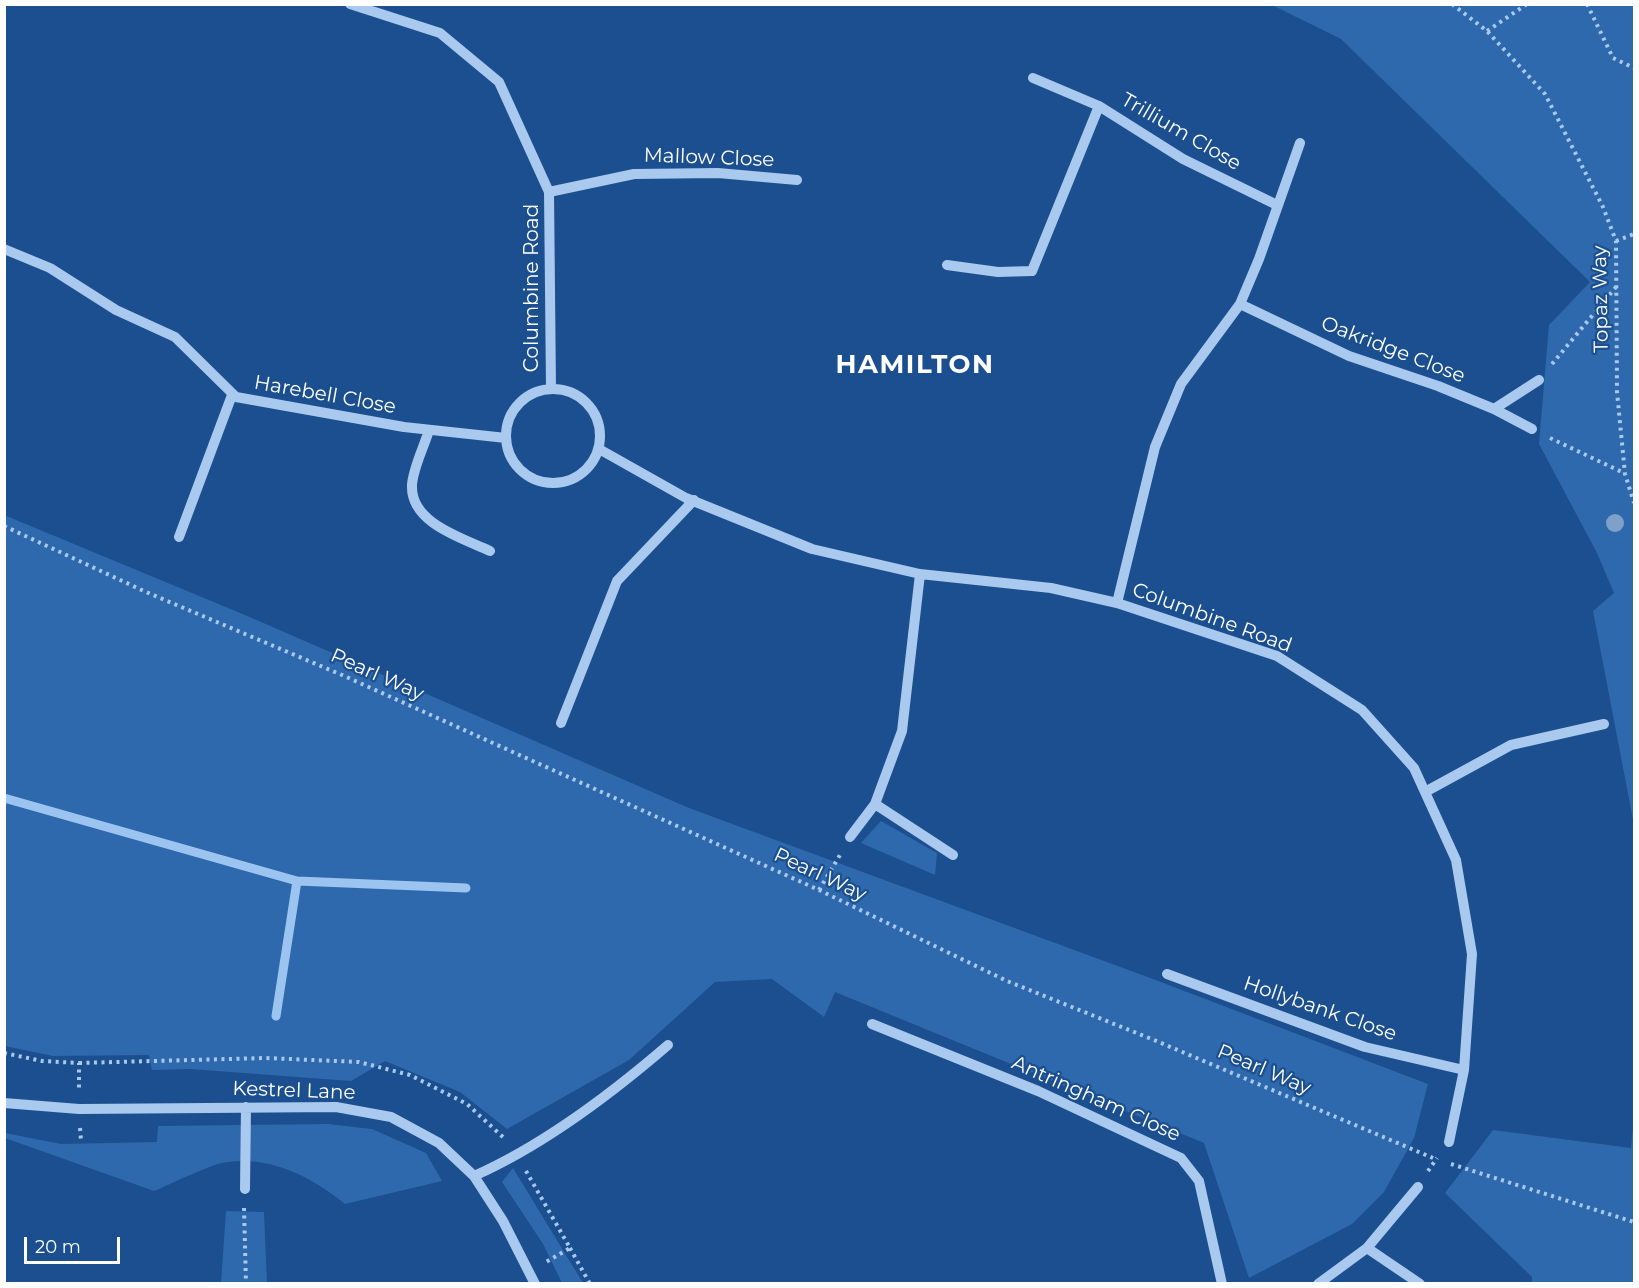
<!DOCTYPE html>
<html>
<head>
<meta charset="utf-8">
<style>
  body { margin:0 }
  #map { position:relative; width:1639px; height:1288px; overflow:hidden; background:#1b4f8f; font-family:Montserrat,sans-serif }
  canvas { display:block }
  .frame { position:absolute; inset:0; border:6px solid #fff; pointer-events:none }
  .scale { position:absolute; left:24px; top:1237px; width:96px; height:27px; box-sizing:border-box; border:3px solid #fff; border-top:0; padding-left:8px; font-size:18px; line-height:21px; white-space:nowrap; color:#fff; -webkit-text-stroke:4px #1b4f8f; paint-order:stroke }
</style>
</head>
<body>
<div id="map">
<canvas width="1639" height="1288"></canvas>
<div class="frame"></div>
<div class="scale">20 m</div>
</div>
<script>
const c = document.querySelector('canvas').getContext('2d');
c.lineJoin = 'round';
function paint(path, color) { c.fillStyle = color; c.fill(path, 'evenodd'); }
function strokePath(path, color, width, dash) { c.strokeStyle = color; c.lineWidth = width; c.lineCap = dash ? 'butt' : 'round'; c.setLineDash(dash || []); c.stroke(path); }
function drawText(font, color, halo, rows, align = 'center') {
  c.font = font + ' Montserrat,sans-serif'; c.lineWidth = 4.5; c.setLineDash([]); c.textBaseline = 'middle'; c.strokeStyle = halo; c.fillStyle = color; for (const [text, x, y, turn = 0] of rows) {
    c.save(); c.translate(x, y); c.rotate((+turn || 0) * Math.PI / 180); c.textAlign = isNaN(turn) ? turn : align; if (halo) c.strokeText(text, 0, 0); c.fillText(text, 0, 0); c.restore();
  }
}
const green = new Path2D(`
  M1272 5H1634V825L1593 611 1614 593 1597 553 1539 444 1549 325 1590 282 1341 39Z
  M4 515 245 615 689 808 1153 979 1428 1084 1414 1138 1384 1192 1352 1224 1249 1278 1204 1143 835 992 824 1017 772 979 715 982 629 1060 507 1129 460 1092 385 1061 351 1081 190 1069 152 1070 149 1055 53 1056 5 1046Z
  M881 821 937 853 935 875 861 843Z
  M1634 1117V1283H1532V1277L1445 1193 1493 1130 1631 1148Z
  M328 1124 372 1129 426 1153 442 1181 345 1204C312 1177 271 1156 227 1162 208 1165 174 1183 154 1191L5 1138V1133L61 1144 157 1142 158 1126Z
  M513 1168 583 1283H562L543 1244 502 1182Z
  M226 1211 264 1212 267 1283H221Z`);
const stream = new Path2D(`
  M4 798 297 881 466 888
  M276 1016 297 881`);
const path = new Path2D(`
  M1452 4 1487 31 1545 94 1603 207 1616 241 1617 392 1625 474 1634 503
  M1587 4 1613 58 1634 68
  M1487 31 1527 4
  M1616 241 1634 234
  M1552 364 1616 287
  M1550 438 1624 473
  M4 526 146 592 342 675 819 890 1007 981 1154 1040 1433 1158
  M819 890 840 855
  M4 1053 42 1061 79 1063V1088
  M79 1063 266 1058 359 1062 410 1075 467 1104 504 1138
  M80 1128 81 1140
  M1451 1164 1634 1222
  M526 1171 570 1248 546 1262
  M1428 1171 1437 1158
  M244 1208 246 1284
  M570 1248 590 1284`);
const minor = new Path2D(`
  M350 4 440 33 499 82 549 192 551 388
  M1033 78 1099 106
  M549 192 634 174 718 173 797 180
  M4 249 50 268 116 310 175 337 236 397 404 427 506 438
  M947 265 998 272 1032 271 1099 106 1183 159 1277 205
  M1240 304 1349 356 1438 386 1494 409 1532 429
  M506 436a47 47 0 1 1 94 0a47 47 0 1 1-94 0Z
  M1494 409 1539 380
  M429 430C424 447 413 468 412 485 410 523 462 538 490 551
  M599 449 686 498 812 549 920 574 1051 588 1117 603 1277 656 1362 710 1414 768 1456 860 1472 954 1464 1070 1449 1142
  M179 537 232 395
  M1117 603 1155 447 1181 384 1240 304 1259 259 1300 143
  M561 723 617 581 694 500
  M1425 792 1511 745 1604 724
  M875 804 953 855
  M850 837 875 804 902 731 920 574
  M1167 974 1365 1047 1464 1070
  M872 1024 1038 1091 1181 1158 1199 1181 1222 1284
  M4 1103 79 1109 336 1107 391 1117 439 1143 474 1176 503 1221 535 1284
  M474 1176C544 1145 610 1095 668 1045
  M245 1189 246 1107
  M1367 1248 1420 1284
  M1318 1284 1367 1248 1418 1187`);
const trees = [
  [1615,523]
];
const streetNames = [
  ["Trillium Close",1181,132,30],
  ["Mallow Close",709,158,2],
  ["Columbine Road",532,288,-90],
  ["Topaz Way",1601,299,-91],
  ["Oakridge Close",1393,350,21],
  ["Harebell Close",325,395,10],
  ["Columbine Road",1212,618,20],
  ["Pearl Way",377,675,24],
  ["Pearl Way",820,875,25],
  ["Hollybank Close",1320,1009,19],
  ["Pearl Way",1264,1070,23],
  ["Kestrel Lane",294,1091,2],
  ["Antringham Close",1096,1099,24]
];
const districtNames = [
  ["HAMILTON",915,365]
];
paint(green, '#2e69ad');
strokePath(stream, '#9cc4f0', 9);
strokePath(path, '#a9c9ee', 4, [3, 4.5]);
strokePath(minor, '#a9c9ee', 10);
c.fillStyle = '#7ea0ca';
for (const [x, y] of trees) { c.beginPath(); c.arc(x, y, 9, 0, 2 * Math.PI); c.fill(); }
drawText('20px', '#fff', '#1b4f8f', streetNames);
c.letterSpacing = '1.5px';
drawText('bold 26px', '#fff', '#1b4f8f', districtNames);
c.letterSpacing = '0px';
</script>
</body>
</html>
